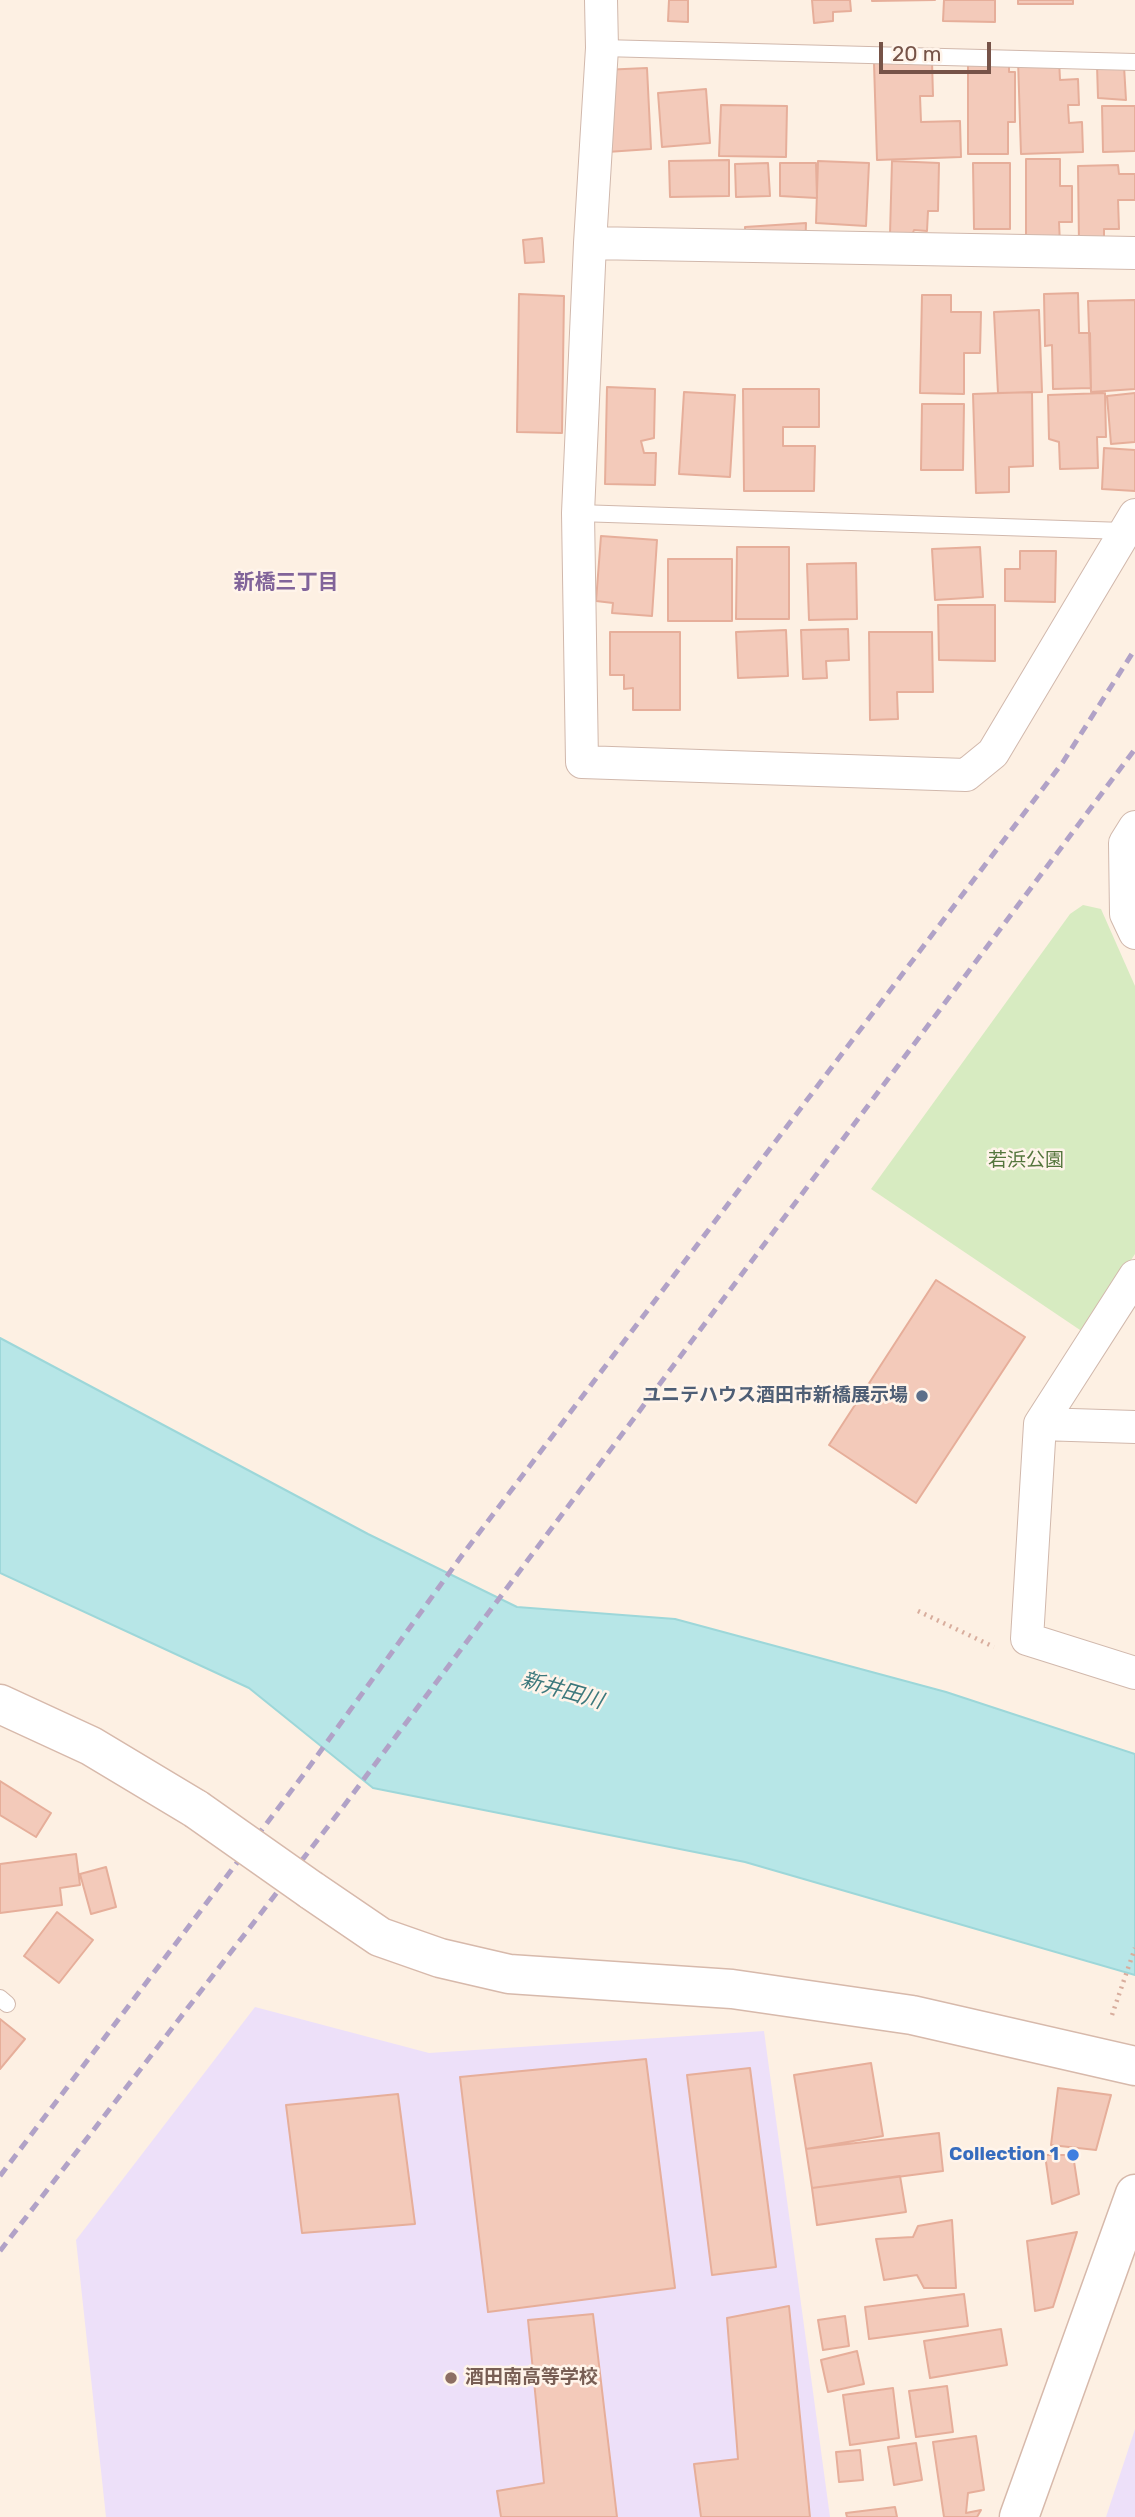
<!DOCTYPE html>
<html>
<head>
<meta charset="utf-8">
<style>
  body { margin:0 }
  #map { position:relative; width:1135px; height:2517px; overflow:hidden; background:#fdf0e3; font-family:Rubik,sans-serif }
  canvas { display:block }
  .scale { position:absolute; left:879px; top:42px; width:112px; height:32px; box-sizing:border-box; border:4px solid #765348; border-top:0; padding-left:9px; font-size:21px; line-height:24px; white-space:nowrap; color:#765348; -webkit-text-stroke:5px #fff4ea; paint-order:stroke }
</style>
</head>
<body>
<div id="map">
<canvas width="1135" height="2517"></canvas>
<div class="scale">20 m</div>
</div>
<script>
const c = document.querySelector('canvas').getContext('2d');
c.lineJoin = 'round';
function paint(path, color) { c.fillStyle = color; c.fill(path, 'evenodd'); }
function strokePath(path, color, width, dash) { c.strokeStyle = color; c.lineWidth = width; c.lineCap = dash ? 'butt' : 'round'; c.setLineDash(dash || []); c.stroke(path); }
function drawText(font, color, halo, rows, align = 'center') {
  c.font = font + ' Rubik,"Noto Sans JP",sans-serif'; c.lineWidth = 5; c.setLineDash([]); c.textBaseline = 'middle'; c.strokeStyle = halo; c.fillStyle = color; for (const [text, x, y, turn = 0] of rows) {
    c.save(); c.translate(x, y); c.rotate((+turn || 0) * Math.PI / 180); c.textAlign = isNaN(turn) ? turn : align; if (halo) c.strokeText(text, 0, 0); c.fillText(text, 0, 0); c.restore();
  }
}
const education = new Path2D(`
  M255 2007 429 2053 764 2031 830 2517H106L76 2240Z
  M1135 2429V2517H1106Z`);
const green = new Path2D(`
  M1083 905 1101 909 1135 986V1254L1083 1332 871 1189 1070 914Z`);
const water = new Path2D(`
  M0 1338 368 1534 517 1607 675 1619 946 1692 1135 1754V1975L745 1862 373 1788 249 1688 0 1573Z`);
const building = new Path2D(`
  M669 0H688V22L668 21Z
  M812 0H850L851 11 833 12V21L814 23Z
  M872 0H935L872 1Z
  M944 0H995V22L943 21Z
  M1018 0H1073V4H1018Z
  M1059 59 1060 80 1078 79 1079 105H1068L1069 123 1082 122 1083 152 1021 154 1018 60Z
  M932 61 933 96H920L921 122 960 121 961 157 877 160 874 63Z
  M968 61H1009V72H1015V122H1008V154H968Z
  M1097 65 1124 66 1126 100 1098 98Z
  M647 68 651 149 607 152 602 70Z
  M706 89 710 143 662 147 658 93Z
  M721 105 787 106 786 157 719 156Z
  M1102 106H1135V151L1103 152Z
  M1026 159H1060V186H1072V222H1059L1060 244H1026Z
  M729 160V196L670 197 669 161Z
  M818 161 869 163 866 226 816 223Z
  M892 161 939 163 938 211H928L927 231 914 230 910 241 890 234Z
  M768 163 770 196 736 197 735 164Z
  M780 163H816L817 198 780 196Z
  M973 163H1010V229H974Z
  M1118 165 1119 174H1135V200H1118L1119 229H1104V245H1079L1078 166Z
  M806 223 805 256 746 257 745 227Z
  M542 238 544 262 525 263 523 240Z
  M1078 293 1079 333H1090L1091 388 1053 389 1052 345 1045 346 1044 294Z
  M519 294 564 296 562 433 517 432Z
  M922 295H951V312H981L980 353H964V394L920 393Z
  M1135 300V389L1091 392 1088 301Z
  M1039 310 1042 392 998 393 994 312Z
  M607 387 655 389 654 438 641 441 644 453H656L655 485 605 484Z
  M743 389H819V427H783V446H815L814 491H744Z
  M684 392 735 395 730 477 679 474Z
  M1032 392 1033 466 1009 467V492L976 493 973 394Z
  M1105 393 1106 437H1097L1098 468 1060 469 1059 442 1049 439 1048 395Z
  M1135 393V442L1111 444 1107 396Z
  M922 404H964L963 470H921Z
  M1104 448 1135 450V491L1102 489Z
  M601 536 657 540 652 616 612 613 613 603 596 601Z
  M737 547H789V619H736Z
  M980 547 983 597 935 600 932 549Z
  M1020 551H1056L1055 602 1005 601V569H1020Z
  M668 559H732V621H668Z
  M856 563 857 619 809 620 807 564Z
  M938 605H995V661L939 660Z
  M848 629 849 660 826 661 827 678 803 679 801 630Z
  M786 630 788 676 738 678 736 632Z
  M610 632H680V710H633V688L624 689V675H610Z
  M869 632H932L933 692H897L898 719 870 720Z
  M936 1280 1025 1337 916 1503 829 1445Z
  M0 1781 51 1813 36 1837 0 1815Z
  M76 1854 80 1885 60 1888 62 1905 0 1913V1864Z
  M106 1867 116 1907 91 1914 80 1874Z
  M57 1912 93 1940 59 1983 24 1956Z
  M0 2019 25 2039 0 2069Z
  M646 2059 675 2288 488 2312 460 2077Z
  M871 2063 883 2136 806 2149 794 2075Z
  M750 2068 776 2267 712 2275 687 2075Z
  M1058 2088 1111 2095 1096 2150 1051 2145Z
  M398 2094 415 2224 302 2233 286 2105Z
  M939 2133 943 2171 812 2188 806 2149Z
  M1045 2155H1073L1079 2194 1052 2204Z
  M900 2176 906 2212 817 2225 812 2188Z
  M952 2220 956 2288H924L917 2275 884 2280 876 2239 913 2237 918 2226Z
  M1077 2232 1053 2307 1035 2311 1027 2241Z
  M964 2294 968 2326 869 2339 865 2307Z
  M789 2306 810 2517H701L694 2464 738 2459 727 2318Z
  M593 2314 617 2517H501L497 2491 544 2483 528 2320Z
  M845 2316 849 2346 823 2350 818 2320Z
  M1001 2329 1007 2365 930 2378 924 2341Z
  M857 2351 864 2384 828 2392 821 2360Z
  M947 2386 953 2432 916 2437 909 2391Z
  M893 2388 899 2438 850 2445 843 2395Z
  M976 2436 984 2490 968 2493 966 2513 981 2510 977 2517H944L933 2442Z
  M916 2443 922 2480 894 2485 888 2447Z
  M860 2450 863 2480 839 2482 836 2452Z
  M895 2507 897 2517H847L846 2513Z`);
const path = new Path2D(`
  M918 1611 994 1647
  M1112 2015 1135 1948`);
const lane = new Path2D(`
  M602 48 1135 62
  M578 513 1124 531
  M0 1998 7 2004`);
const street = new Path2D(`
  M601 0 602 48 590 243 578 513 582 762 966 775 993 753 1135 515
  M590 243 1135 253
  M1135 827 1125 843 1126 914 1135 933
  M1135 1276 1040 1424 1135 1427
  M1040 1424 1027 1639 1135 1673`);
const secondary = new Path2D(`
  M0 1704 91 1746 196 1809
  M311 1890 380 1937 440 1958 509 1974 732 1989 912 2015 1135 2066
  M1019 2517 1135 2194`);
const rail = new Path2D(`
  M0 2176 304 1774 460 1558 1063 762 1135 649
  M0 2251 343 1807 1135 749`);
const secondaryBridge = new Path2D(`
  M196 1809 311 1890`);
const markers = [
  [922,1396,7,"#5c6f8a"],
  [1073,2155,7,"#3f7fe0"],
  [451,2378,7,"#8d6e63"]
];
const parkNames = [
  ["若浜公園",1026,1161]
];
const serviceNames = [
  ["ユニテハウス酒田市新橋展示場",908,1396]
];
const shopNames = [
  ["Collection 1",1059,2155]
];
const educationNames = [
  ["酒田南高等学校",465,2378]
];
const neighbourhoodNames = [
  ["新橋三丁目",286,583]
];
const waterNames = [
  ["新井田川",562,1691,16]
];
paint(education, '#ede0f9');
paint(green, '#d7ebc1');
paint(water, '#b7e6e7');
strokePath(water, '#9dd7d9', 2);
paint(building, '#f3caba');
strokePath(building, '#e6ae9a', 2);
strokePath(lane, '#d1b8ac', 18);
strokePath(street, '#d1b8ac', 34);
strokePath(secondary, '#d7b9ab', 41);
strokePath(path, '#d8ad9d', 4.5, [2, 5]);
strokePath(lane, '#fff', 16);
strokePath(street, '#fff', 32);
strokePath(secondary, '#fff', 38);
strokePath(rail, '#b1a2c7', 5, [10, 7]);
strokePath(secondaryBridge, '#d7b9ab', 41, []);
strokePath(secondaryBridge, '#fff', 38);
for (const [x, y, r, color] of markers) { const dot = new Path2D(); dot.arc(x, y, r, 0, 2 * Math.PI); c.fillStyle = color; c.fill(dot); strokePath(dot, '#fff4ea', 2.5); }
drawText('19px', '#55763d', '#fff4ea', parkNames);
drawText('bold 19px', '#4e5e75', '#fff4ea', serviceNames, 'right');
drawText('bold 19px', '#366cbe', '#fff4ea', shopNames, 'right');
drawText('bold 19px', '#785e54', '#fff4ea', educationNames, 'left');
drawText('bold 21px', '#81649a', '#fff4ea', neighbourhoodNames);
drawText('italic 21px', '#3c787c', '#fff4ea', waterNames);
</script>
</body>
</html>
